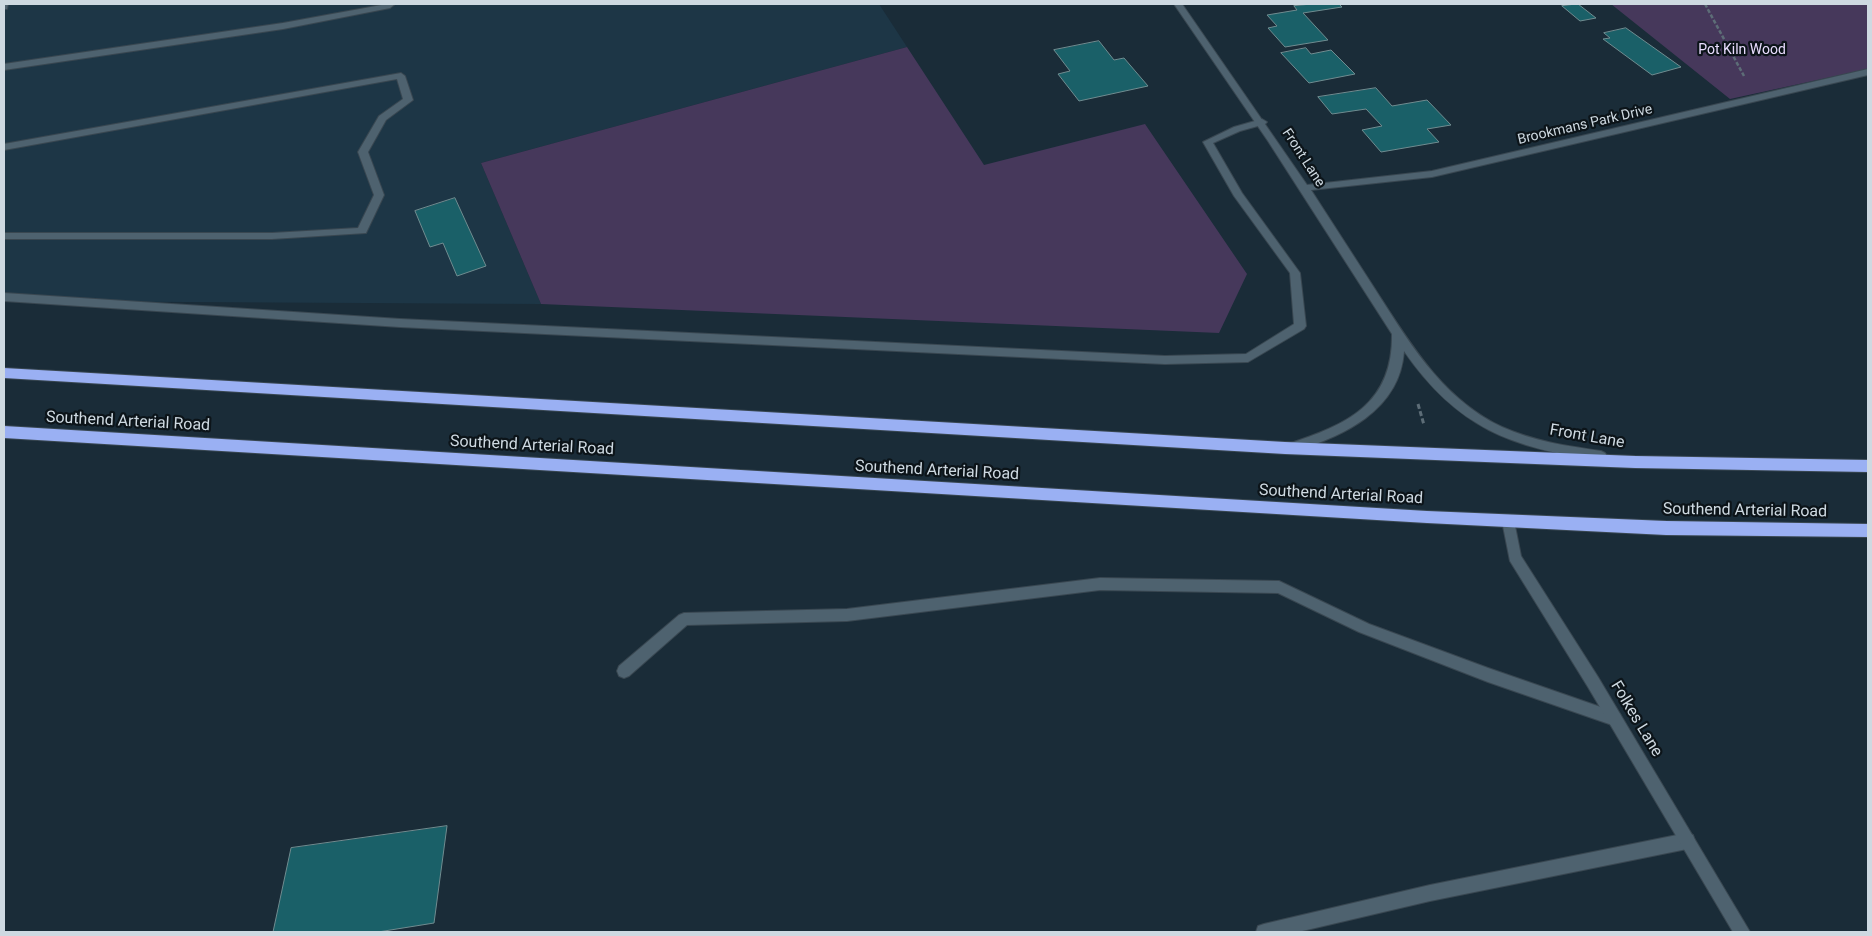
<!DOCTYPE html>
<html>
<head>
<meta charset="utf-8">
<style>
  body { margin:0 }
  #map { position:relative; width:1872px; height:936px; overflow:hidden; background:#1a2c38; font-family:Roboto,sans-serif }
  canvas { display:block }
  .frame { position:absolute; inset:0; border:5px solid #ced9e1; pointer-events:none }
</style>
</head>
<body>
<div id="map">
<canvas width="1872" height="936"></canvas>
<div class="frame"></div>
</div>
<script>
const c = document.querySelector('canvas').getContext('2d');
c.lineJoin = 'round';
function paint(path, color) { c.fillStyle = color; c.fill(path, 'evenodd'); }
function strokePath(path, color, width, dash) { c.strokeStyle = color; c.lineWidth = width; c.lineCap = dash ? 'butt' : 'round'; c.setLineDash(dash || []); c.stroke(path); }
function drawText(font, color, halo, rows, align = 'center') {
  c.font = font + ' Roboto,sans-serif'; c.lineWidth = 4.5; c.setLineDash([]); c.textBaseline = 'middle'; c.strokeStyle = halo; c.fillStyle = color; for (const [text, x, y, turn = 0] of rows) {
    c.save(); c.translate(x, y); c.rotate((+turn || 0) * Math.PI / 180); c.textAlign = isNaN(turn) ? turn : align; if (halo) c.strokeText(text, 0, 0); c.fillText(text, 0, 0); c.restore();
  }
}
const built = new Path2D(`
  M4 4H879L907 47 481 163 541 304 4 301Z`);
const green = new Path2D(`
  M1611 4H1868V69L1730 99Z
  M907 47 984 165 1145 124 1247 274 1219 333 541 304 481 163Z`);
const building = new Path2D(`
  M1312 4H1339L1342 7 1303 13 1328 40 1285 47 1268 28 1277 26 1267 15 1297 10 1294 6Z
  M1578 4 1596 18 1580 21 1562 6Z
  M1626 28 1681 67 1652 75 1603 39 1610 38 1604 33Z
  M1099 41 1114 60 1124 58 1148 86 1079 101 1058 74 1070 71 1054 50Z
  M1306 48 1311 54 1331 50 1355 74 1309 83 1281 53Z
  M1376 88 1392 106 1427 100 1451 125 1427 129 1439 142 1381 152 1362 130 1382 126 1366 109 1332 114 1318 97Z
  M455 198 486 266 457 276 443 243 430 247 415 211Z
  M447 826 434 923 378 932H273L291 848Z`);
const pathFar1 = new Path2D(`
  M1705 4 1744 76`);
const path = new Path2D(`
  M1418 404 1424 425`);
const lane = new Path2D(`
  M4 4H8L7 9H4Z
  M387 4H395L390 8 283 29 4 70V64L283 23Z
  M401 73 405 76 413 100 386 120 368 152 384 195 366 233 272 239H4V233H272L358 228 374 195 358 152 379 116 403 99 397 79 4 150V144Z
  M1262 119 1267 122 1265 124 1240 131 1213 143 1242 193 1300 273 1306 326 1304 329 1248 362 1165 364 400 327 4 301V293L400 319 1165 356 1246 354 1294 324 1290 273 1234 196 1203 142 1234 127Z
  M1100 578 1279 581 1369 624 1488 668 1615 712 1620 714 1622 719 1620 724 1615 726 1488 682 1359 632 1278 593 1100 590 847 621 687 625 629 676 624 678 619 676 617 671 619 666 679 615 684 613 847 609Z
  M1687 833 1693 835 1695 841 1693 847 1687 849 1430 901 1298 932H1256L1258 926 1264 924 1430 885Z`);
const street = new Path2D(`
  M1174 4H1182L1307 185 1432 171 1868 69V75L1432 177 1311 190C1331 221 1351 252 1371 283 1406 337 1440 398 1502 427 1533 441 1567 446 1601 451L1605 453 1607 456 1605 459 1601 461C1511 447 1458 429 1404 351 1400 411 1342 437 1292 452L1288 450 1286 447 1288 444C1346 425 1393 405 1392 334L1268 141Z
  M1508 516 1513 517 1514 521 1521 556 1598 677 1750 932H1733L1588 687 1510 561 1502 521 1503 517Z`);
const highway = new Path2D(`
  M4 368 1285 442 1635 456 1868 460V472L1635 468 1285 454 4 378Z
  M4 426 1427 511 1666 521 1868 524V537L1666 535 1427 523 4 438Z`);
const farParknames = [
  ["Pot Kiln Wood",1742,50]
];
const farStreetnames = [
  ["Brookmans Park Drive",1585,125,-13],
  ["Front Lane",1303,158,57]
];
const streetNames = [
  ["Southend Arterial Road",128,422,3],
  ["Front Lane",1587,437,10],
  ["Southend Arterial Road",532,446,3],
  ["Southend Arterial Road",937,471,3],
  ["Southend Arterial Road",1341,495,3],
  ["Southend Arterial Road",1745,511,1],
  ["Folkes Lane",1636,719,59]
];
paint(built, '#1d3646');
paint(green, '#46385b');
paint(building, '#1a6068');
strokePath(building, '#708c90', 1);
strokePath(lane, '#394751', 2);
strokePath(street, '#394751', 2);
strokePath(highway, '#394751', 2);
strokePath(pathFar1, '#5d6d77', 2.5, [4, 2]);
strokePath(path, '#5d6d77', 3, [5, 2.5]);
paint(lane, '#4e626f');
paint(street, '#4e626f');
paint(highway, '#9ab0f3');
drawText('14px', '#e8dcfd', '#0c1419', farParknames);
drawText('14px', '#ced9e1', '#0c1419', farStreetnames);
drawText('16px', '#ced9e1', '#0c1419', streetNames);
</script>
</body>
</html>
